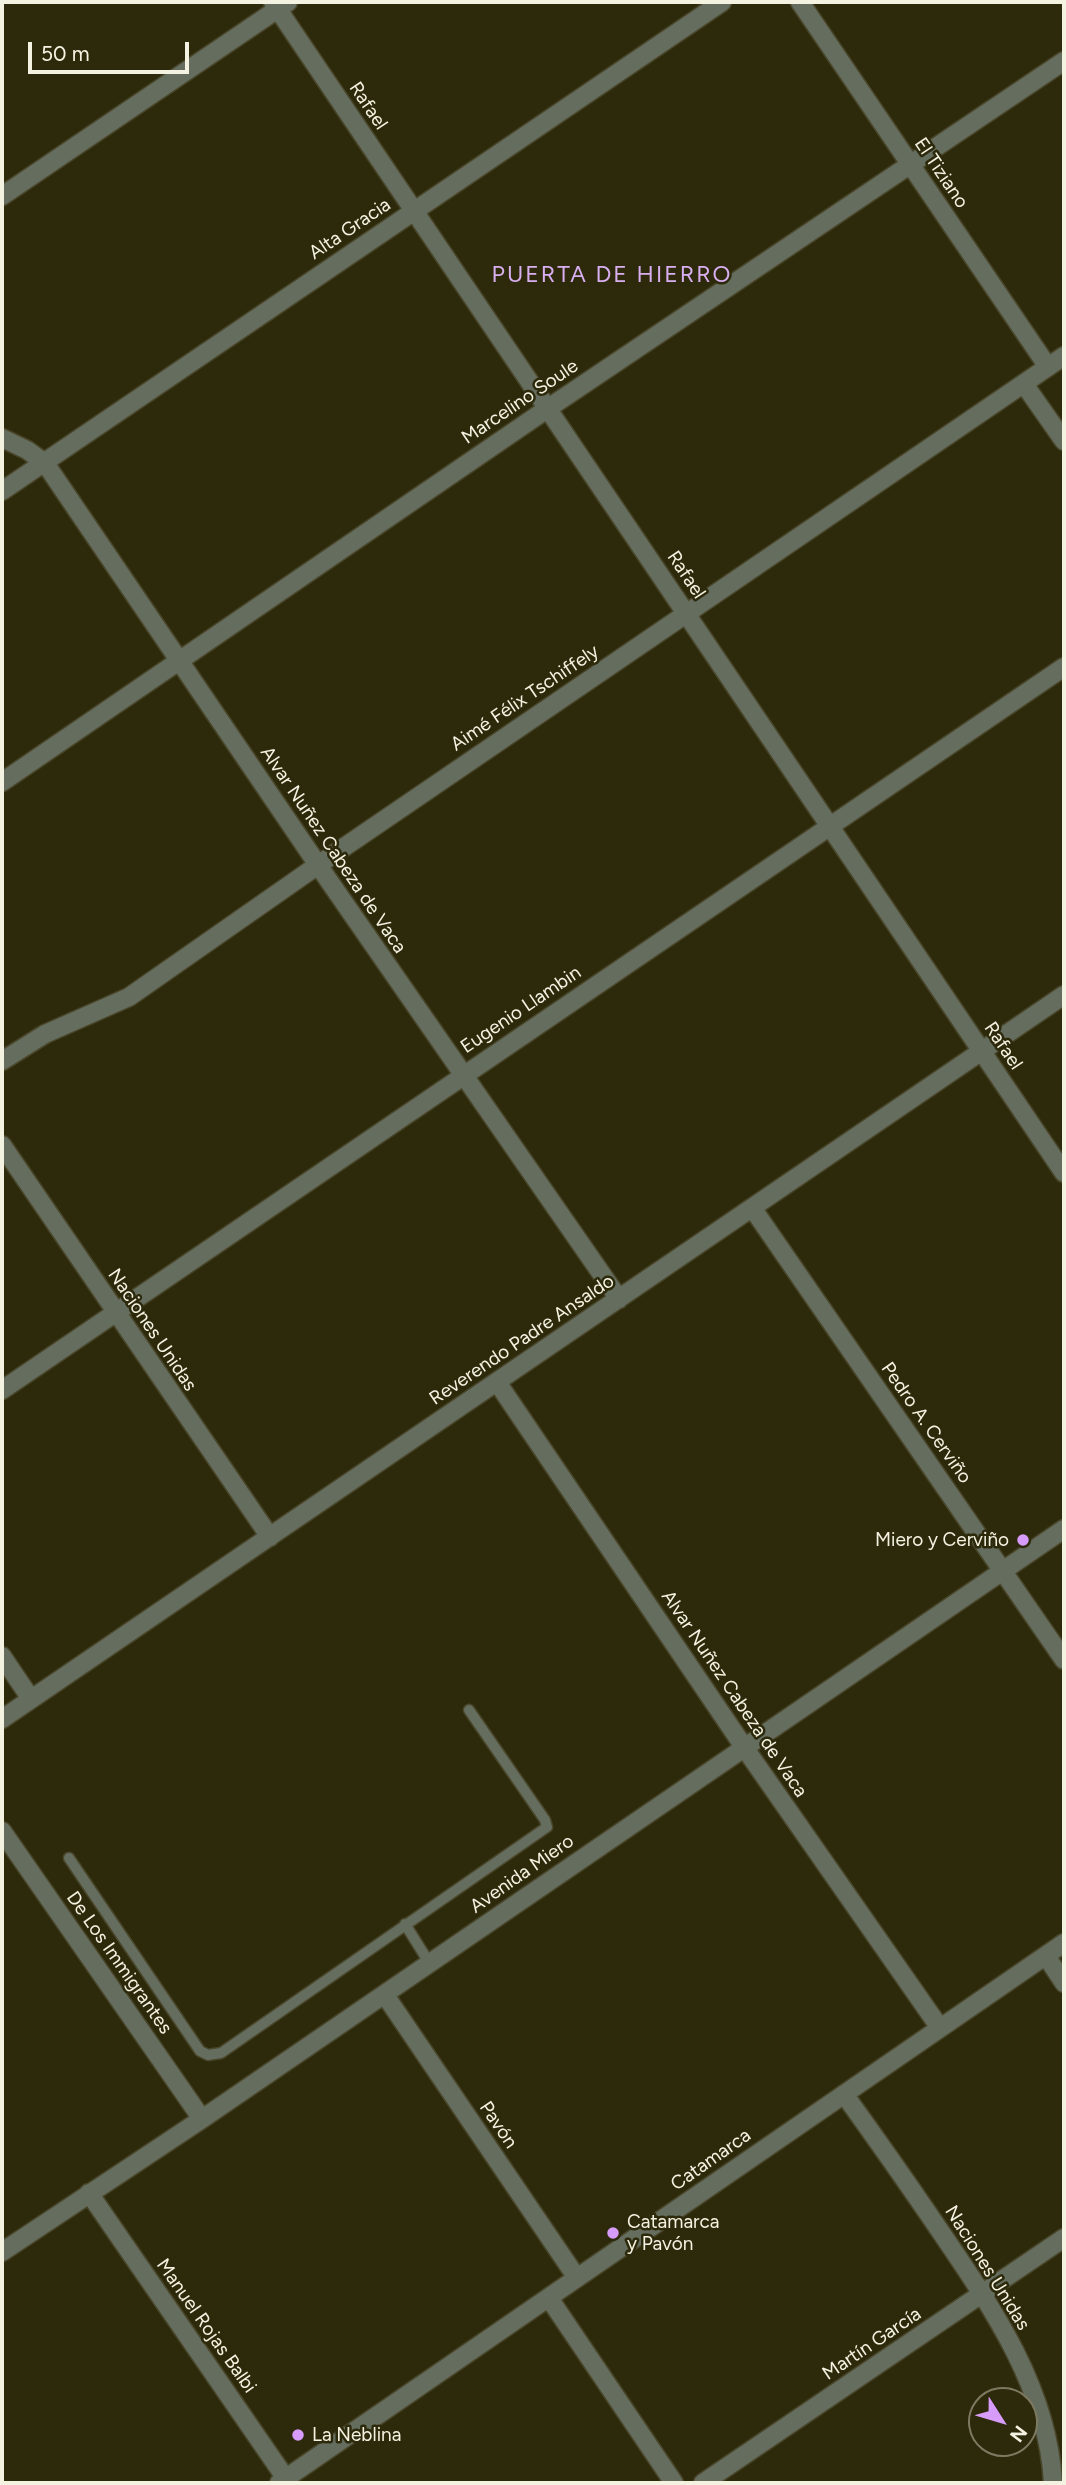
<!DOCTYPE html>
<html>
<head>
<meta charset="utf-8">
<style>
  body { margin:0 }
  #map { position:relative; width:1066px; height:2485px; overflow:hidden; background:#2d290b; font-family:Figtree,sans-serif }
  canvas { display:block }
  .frame { position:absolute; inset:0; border:4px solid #f4f2e1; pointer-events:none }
  .north { position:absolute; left:968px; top:2387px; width:70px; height:70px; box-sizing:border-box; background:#2d290b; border:2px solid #7d7961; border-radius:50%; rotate:127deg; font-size:19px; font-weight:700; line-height:28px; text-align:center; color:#f4f2e1 }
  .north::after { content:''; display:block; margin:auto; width:24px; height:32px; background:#d79bf9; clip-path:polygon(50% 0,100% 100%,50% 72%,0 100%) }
  .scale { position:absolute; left:28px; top:42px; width:161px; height:32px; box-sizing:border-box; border:4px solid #f4f2e1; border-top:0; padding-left:9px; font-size:21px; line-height:24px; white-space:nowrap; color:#f4f2e1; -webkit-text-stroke:5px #2d290b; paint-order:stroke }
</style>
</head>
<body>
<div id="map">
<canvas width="1066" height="2485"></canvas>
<div class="frame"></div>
<div class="north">N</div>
<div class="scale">50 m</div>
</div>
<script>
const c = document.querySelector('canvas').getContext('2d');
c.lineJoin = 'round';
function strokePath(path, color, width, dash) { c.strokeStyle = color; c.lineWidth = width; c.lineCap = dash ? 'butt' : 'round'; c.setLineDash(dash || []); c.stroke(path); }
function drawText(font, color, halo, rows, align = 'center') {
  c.font = font + ' Figtree,sans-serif'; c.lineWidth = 5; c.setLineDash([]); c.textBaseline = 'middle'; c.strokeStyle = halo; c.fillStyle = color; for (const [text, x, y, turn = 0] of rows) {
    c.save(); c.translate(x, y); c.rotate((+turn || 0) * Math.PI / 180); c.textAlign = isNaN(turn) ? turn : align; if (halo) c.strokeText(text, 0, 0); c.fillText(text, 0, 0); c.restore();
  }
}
const service = new Path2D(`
  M69 1858 200 2051 208 2055 221 2053 547 1827 545 1820 469 1710
  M405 1924 430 1964`);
const minor = new Path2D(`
  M273 2 1064 1173
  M800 2 1048 367
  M2 196 288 2
  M1024 384 1064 441
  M2 438 27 450 45 463 318 865 619 1299
  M2 491 722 2
  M2 782 547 409 1064 61
  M2 1061 45 1034 129 997 318 865 1064 356
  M2 1145 270 1537
  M753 1209 1064 1660
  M497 1382 744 1747 940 2028
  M2 1390 1064 667
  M2 1656 31 1699
  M2 1719 1064 995
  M2 1831 202 2119
  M1046 1956 1064 1983
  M385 1995 577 2278
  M844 2094C875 2137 906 2181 936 2225 989 2303 1048 2386 1053 2483
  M89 2193 289 2483
  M2 2252 202 2119 1064 1529
  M549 2298 674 2483
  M279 2483 1064 1943
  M703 2483 1064 2238`);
const markers = [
  [1023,1540,7,"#d79bf9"],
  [613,2233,7,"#d79bf9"],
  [298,2435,7,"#d79bf9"]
];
const streetNames = [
  ["Rafael",368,106,56],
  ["El Tiziano",941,173,56],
  ["Alta Gracia",350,229,-34],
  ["Marcelino Soule",520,402,-34],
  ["Rafael",686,575,56],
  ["Aimé Félix Tschiffely",525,698,-34],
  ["Alvar Nuñez Cabeza de Vaca",333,850,56],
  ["Eugenio Llambin",521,1010,-34],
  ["Rafael",1003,1046,56],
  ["Naciones Unidas",152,1330,56],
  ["Reverendo Padre Ansaldo",522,1340,-34],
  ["Pedro A. Cerviño",926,1423,55],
  ["Alvar Nuñez Cabeza de Vaca",734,1694,56],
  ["Avenida Miero",522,1874,-35],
  ["De Los Immigrantes",119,1963,55],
  ["Pavón",498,2125,56],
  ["Catamarca",711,2160,-35],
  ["Naciones Unidas",987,2268,58],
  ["Manuel Rojas Balbi",206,2326,55],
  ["Martín García",872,2344,-34]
];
const poiNames = [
  ["Miero y Cerviño",1009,1540,"right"],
  ["Catamarca",627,2222],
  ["y Pavón",627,2244],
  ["La Neblina",312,2435]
];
const quarterNames = [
  ["PUERTA DE HIERRO",612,275]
];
strokePath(service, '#494529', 13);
strokePath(minor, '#494529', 21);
strokePath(service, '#646d5e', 10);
strokePath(minor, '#646d5e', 18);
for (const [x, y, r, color] of markers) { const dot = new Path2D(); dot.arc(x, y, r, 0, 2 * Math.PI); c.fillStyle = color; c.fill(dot); strokePath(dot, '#2d290b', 2.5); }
drawText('19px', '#f4f2e1', '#2d290b', streetNames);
drawText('19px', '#f4f2e1', '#2d290b', poiNames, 'left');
c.letterSpacing = '2px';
drawText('23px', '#d8aff0', '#2d290b', quarterNames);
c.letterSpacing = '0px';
</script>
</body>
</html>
